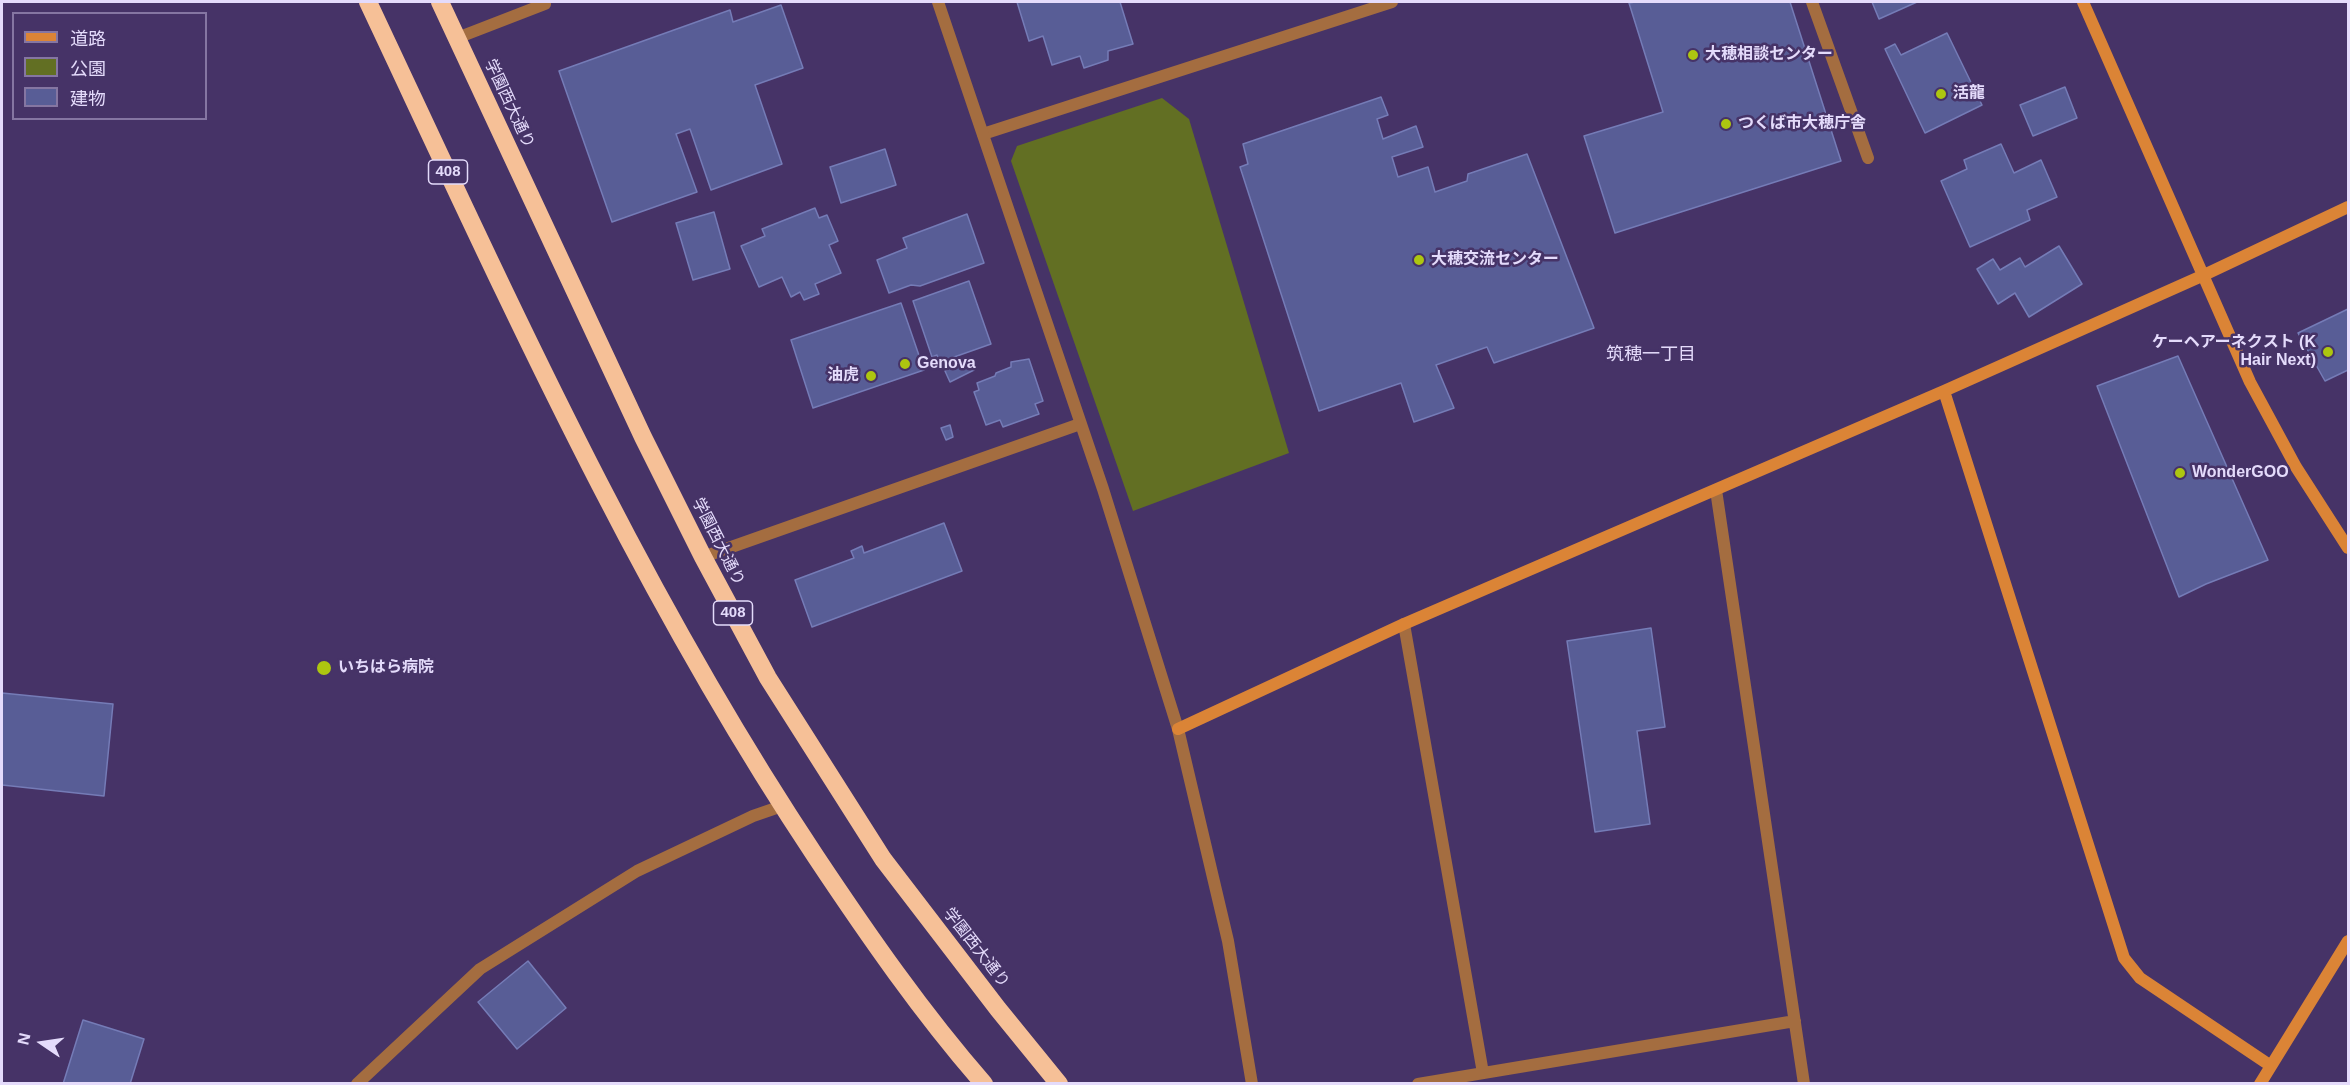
<!DOCTYPE html>
<html>
<head>
<meta charset="utf-8">
<style>
  body { margin:0 }
  #map { position:relative; width:2350px; height:1085px; overflow:hidden; background:#463367; font-family:Arial,"Noto Sans JP",sans-serif }
  canvas { display:block }
  .frame { position:absolute; inset:0; border:3px solid #e4dbfb; pointer-events:none }
  .legend { position:absolute; left:12px; top:12px; width:195px; height:108px; box-sizing:border-box; background:#463367; border:2px solid #8576a2; margin:0; padding:8px 10px; list-style:none; font-size:18px; color:#e4dbfb }
  .legend li { display:flex; align-items:center; gap:12px; height:30px }
  .legend b { width:30px; border:2px solid #8576a2 }
  .north { position:absolute; left:12px; top:1013px; width:60px; height:60px; -webkit-text-stroke:4px #463367; paint-order:stroke; rotate:283deg; font-size:16px; font-weight:700; line-height:24px; text-align:center; color:#e4dbfb }
  .north::after { content:''; display:block; margin:auto; width:21px; height:27px; background:#e4dbfb; clip-path:polygon(50% 0,100% 100%,50% 72%,0 100%) }
</style>
</head>
<body>
<div id="map">
<canvas width="2350" height="1085"></canvas>
<div class="frame"></div>
<ul class="legend">
<li><b style="height:8px;background:#db8436"></b>道路</li>
<li><b style="height:16px;background:#626f23"></b>公園</li>
<li><b style="height:16px;background:#585d96"></b>建物</li>
</ul>
<div class="north">N</div>
</div>
<script>
const c = document.querySelector('canvas').getContext('2d');
c.lineJoin = 'round';
function paint(path, color) { c.fillStyle = color; c.fill(path, 'evenodd'); }
function strokePath(path, color, width, dash) { c.strokeStyle = color; c.lineWidth = width; c.lineCap = dash ? 'butt' : 'round'; c.setLineDash(dash || []); c.stroke(path); }
function drawText(font, color, halo, rows, align = 'center') {
  c.font = font + ' Arial,"Noto Sans JP",sans-serif'; c.lineWidth = 5; c.setLineDash([]); c.textBaseline = 'middle'; c.strokeStyle = halo; c.fillStyle = color; for (const [text, x, y, turn = 0] of rows) {
    c.save(); c.translate(x, y); c.rotate((+turn || 0) * Math.PI / 180); c.textAlign = isNaN(turn) ? turn : align; if (halo) c.strokeText(text, 0, 0); c.fillText(text, 0, 0); c.restore();
  }
}
const green = new Path2D(`
  M1162 98 1189 119 1289 453 1133 511 1011 161 1017 146Z`);
const building = new Path2D(`
  M1017 2H1120L1133 44 1108 51V60L1084 68 1080 56 1052 65 1043 36 1029 41Z
  M1635 2H1790L1841 161 1615 233 1584 136 1663 112 1629 3Z
  M1872 2H1917L1879 19Z
  M781 5 803 68 755 85 782 164 711 190 690 129 676 134 697 192 612 222 559 71 730 10 733 22Z
  M1947 33 1982 105 1925 133 1885 49 1895 44 1901 55Z
  M2065 87 2077 118 2033 136 2020 105Z
  M1381 97 1388 115 1377 119 1383 139 1416 126 1423 147 1392 157 1398 177 1428 167 1435 192 1467 181 1468 174 1527 154 1594 328 1494 363 1487 347 1436 365 1454 408 1414 422 1401 383 1319 411 1240 167 1248 164 1243 144Z
  M2001 144 2014 173 2041 160 2057 197 2027 210 2030 220 1970 247 1941 181 1967 169 1964 160Z
  M885 149 896 185 841 203 830 167Z
  M815 208 819 218 827 215 838 241 829 245 841 273 815 284 819 294 804 300 800 292 791 297 782 277 759 287 741 246 765 236 762 229Z
  M714 212 730 269 693 280 676 223Z
  M967 214 984 263 920 286 911 285 889 293 877 260 907 248 903 238Z
  M2059 246 2082 284 2029 317 2015 293 1998 304 1977 269 1993 259 2000 270 2020 258 2025 267Z
  M969 281 991 344 940 362 937 355 932 357 913 301Z
  M901 303 924 370 813 408 791 340Z
  M2348 309V370L2325 381 2298 333Z
  M2178 356 2268 560 2206 584 2179 597 2097 386Z
  M969 359 974 370 950 382 945 371Z
  M1029 359 1043 401 1035 404 1039 414 1003 427 1000 420 986 425 974 392 979 390 977 383 995 376 996 373 1011 367V362Z
  M950 425 953 437 946 440 941 428Z
  M944 523 962 571 812 627 795 580 854 558 851 551 862 546 864 553Z
  M1651 628 1665 727 1637 731 1650 824 1595 832 1567 641Z
  M2 693 113 704 104 796 2 785Z
  M528 961 566 1008 517 1049 478 1002Z
  M83 1020 144 1039 130 1084H63Z`);
const lane = new Path2D(`
  M1812 2 1868 158
  M457 38 545 4 544 2
  M983 134 1392 2
  M357 1084 480 969 637 871 753 816 782 806`);
const street = new Path2D(`
  M938 2 1103 489 1178 729 1228 941 1252 1084
  M1716 490 1804 1084
  M703 557 1080 424
  M1404 624 1483 1073
  M1418 1084 1795 1021`);
const secondary = new Path2D(`
  M2083 2 2250 382 2296 467 2348 548
  M1944 391 2124 958 2140 978 2271 1066
  M1178 729 1404 624 1944 391 2204 275 2348 207
  M2260 1084 2348 941`);
const highway = new Path2D(`
  M368 2C505 293 637 589 816 857 868 935 922 1013 984 1084
  M440 2 643 437 703 557 768 678 883 859 998 1009 1059 1084`);
const markers = [
  [1693,55,6,"#adc610"],
  [1941,94,6,"#adc610"],
  [1726,124,6,"#adc610"],
  [1419,260,6,"#adc610"],
  [2328,352,6,"#adc610"],
  [905,364,6,"#adc610"],
  [871,376,6,"#adc610"],
  [2180,473,6,"#adc610"],
  [324,668,8,"#adc610"]
];
const shields = [
  [448,172,39],
  [733,613,39]
];
const shieldNames = [
  ["408",448,172],
  ["408",733,613]
];
const poiNames = [
  ["大穂相談センター",1705,55],
  ["活龍",1953,94],
  ["つくば市大穂庁舎",1738,124],
  ["大穂交流センター",1431,260],
  ["ケーヘアーネクスト (K",2316,343,"right"],
  ["Hair Next)",2316,361,"right"],
  ["Genova",917,364],
  ["油虎",859,376,"right"],
  ["WonderGOO",2192,473],
  ["いちはら病院",338,668]
];
const streetNames = [
  ["学園西大通り",509,104,65],
  ["学園西大通り",718,542,63],
  ["学園西大通り",976,948,52]
];
const neighbourhoodNames = [
  ["筑穂一丁目",1651,355]
];
paint(green, '#626f23');
paint(building, '#585d96');
strokePath(building, '#757cb7', 1.5);
strokePath(lane, '#a46d40', 12);
strokePath(street, '#a46d40', 12);
strokePath(secondary, '#db8436', 12);
strokePath(highway, '#f6c097', 18);
for (const [x, y, r, color] of markers) { const dot = new Path2D(); dot.arc(x, y, r, 0, 2 * Math.PI); c.fillStyle = color; c.fill(dot); strokePath(dot, '#463367', 2); }
for (const [x, y, w] of shields) { const box = new Path2D(); box.roundRect(x - w / 2, y - 12, w, 24, 4.5); c.fillStyle = '#463367'; c.fill(box); strokePath(box, '#e4dbfb', 1.5); }
drawText('bold 15px', '#e4dbfb', null, shieldNames);
drawText('bold 16px', '#e4dbfb', '#463367', poiNames, 'left');
drawText('16px', '#e4dbfb', '#463367', streetNames);
drawText('18px', '#e4dbfb', '#463367', neighbourhoodNames);
</script>
</body>
</html>
